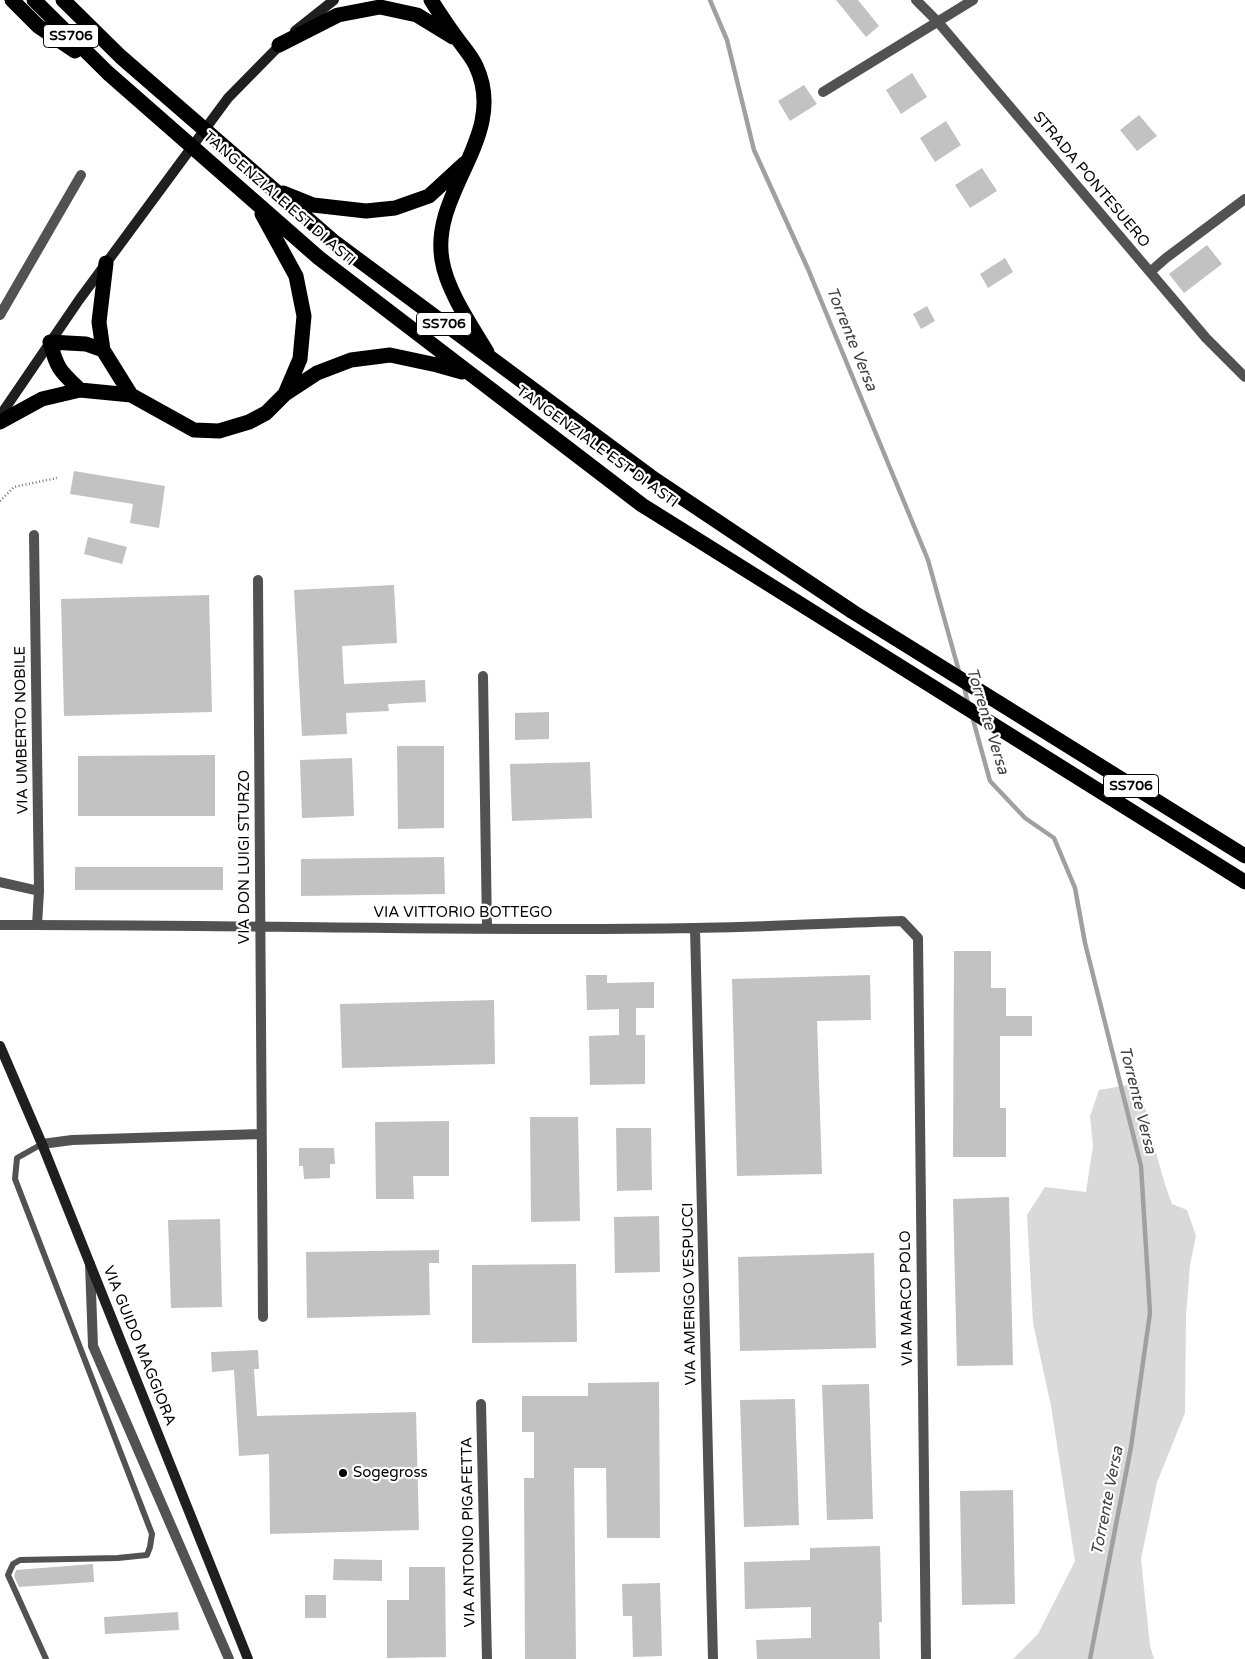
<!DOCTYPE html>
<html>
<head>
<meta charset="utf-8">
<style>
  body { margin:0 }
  canvas { display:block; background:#fff }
</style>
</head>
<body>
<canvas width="1245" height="1659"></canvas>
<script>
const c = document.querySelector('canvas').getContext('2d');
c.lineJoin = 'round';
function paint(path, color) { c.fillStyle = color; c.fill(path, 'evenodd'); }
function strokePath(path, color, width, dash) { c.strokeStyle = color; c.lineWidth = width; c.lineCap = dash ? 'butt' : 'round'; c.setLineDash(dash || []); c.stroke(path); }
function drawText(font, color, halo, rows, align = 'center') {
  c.font = font + ' "Varela Round",sans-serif'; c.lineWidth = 4.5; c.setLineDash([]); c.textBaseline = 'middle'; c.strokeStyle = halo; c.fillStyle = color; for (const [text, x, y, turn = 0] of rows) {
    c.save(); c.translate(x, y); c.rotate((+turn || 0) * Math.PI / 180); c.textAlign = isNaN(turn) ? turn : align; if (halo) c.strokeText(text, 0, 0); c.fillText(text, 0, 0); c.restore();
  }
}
const green = new Path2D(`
  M1139 1083C1150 1123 1157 1165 1172 1204L1187 1210 1196 1236 1190 1265 1186 1317 1185 1413 1157 1482 1141 1559 1150 1646 1154 1659H1013L1038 1634 1075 1561 1051 1406 1033 1323 1027 1215 1045 1187 1086 1192 1093 1146 1090 1116 1099 1090Z`);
const stream = new Path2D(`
  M710 0 727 40 754 150 808 269 928 560 960 675
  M964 687 968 703
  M972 716 990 781 1025 818 1054 838 1075 888 1085 943 1141 1166 1150 1313 1131 1447 1090 1659`);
const building = new Path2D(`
  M836 0H858L879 26 866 37Z
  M912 73 927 97 901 114 886 90Z
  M804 85 817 104 790 121 778 101Z
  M1139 115 1157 136 1137 151 1120 130Z
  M946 121 961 145 935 162 920 138Z
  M982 168 997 191 970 208 955 185Z
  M1207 245 1222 264 1184 293 1169 274Z
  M1005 258 1013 272 988 288 980 274Z
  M927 306 935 321 921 329 913 314Z
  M74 471 165 486 159 528 130 523 133 504 70 494Z
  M88 537 127 547 122 564 84 554Z
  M394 585 397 643 342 646 344 684 425 680 426 702 388 704 389 711 346 713 347 734 302 736 294 590Z
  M209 595 212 712 64 716 61 599Z
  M549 712V739L515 740V713Z
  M397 746H444V828L398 829Z
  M215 755V816H78V756Z
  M352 758 354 816 302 818 300 760Z
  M590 762 592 818 512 821 510 764Z
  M444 857 445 894 301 896V859Z
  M75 867H223V890H75Z
  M954 951H991V988H1006V1016H1032V1036H1000V1108H1006V1157H953Z
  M586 975H607V983L654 982V1008H636V1035H645V1084L590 1085 589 1036 619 1035V1009L587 1010Z
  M870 975 871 1020 817 1021 822 1174 737 1176 732 979Z
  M494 1000 495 1064 342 1068 340 1004Z
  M530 1117H578L580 1221 531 1222Z
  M449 1121V1176H413L414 1199H376L375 1122Z
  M616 1128H651L652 1190 617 1191Z
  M299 1148H334L335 1164H330V1178L304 1179 303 1166H299Z
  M1009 1197 1013 1365 957 1366 953 1199Z
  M659 1216 660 1272 615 1273 614 1217Z
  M220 1219 222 1307 171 1308 168 1220Z
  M439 1250V1263H429L430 1315 307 1318 306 1252Z
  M874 1253 876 1348 740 1351 738 1257Z
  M576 1264 577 1342 472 1343V1265Z
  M258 1350 259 1369H254L257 1416 416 1412 419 1530 270 1534 269 1454 239 1456 234 1370 212 1372 211 1352Z
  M659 1382 660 1538H607L606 1468H574L576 1659H525L524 1478H534V1432H522V1396H588V1383Z
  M869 1384 873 1519 827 1520 822 1385Z
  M795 1399 799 1525 744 1527 740 1400Z
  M1013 1490 1015 1604 962 1605 960 1491Z
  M880 1546 882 1622H879L880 1659H757L756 1640 811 1638V1607L745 1609 744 1562 810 1560V1548Z
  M334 1559 382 1560V1581L333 1580Z
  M93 1564 94 1582 19 1587 14 1576 16 1570Z
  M409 1567H445L446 1657 387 1658V1600H409Z
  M660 1583 662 1656 633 1657 632 1616H623L622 1584Z
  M305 1595H326V1618H305Z
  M178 1612 179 1630 105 1634 104 1617Z`);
const path = new Path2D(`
  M0 501 14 487 57 478`);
const lane = new Path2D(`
  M42 1144 17 1158 15 1179 152 1534 150 1547 147 1555 118 1558 20 1560 13 1564 8 1575 46 1659`);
const street = new Path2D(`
  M916 0 938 22 1206 338 1245 377
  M823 92 973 0
  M1150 272 1166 258 1245 199
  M0 315 81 175
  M34 535 39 891 37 925
  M258 580 263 1317
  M483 676 487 929
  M0 882 39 891
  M0 925C231 924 463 932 694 928 763 927 833 923 902 921L918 938 926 1659
  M695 928 713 1659
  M42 1144 72 1140 261 1134
  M90 1264 93 1346 229 1659
  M481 1404 487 1659`);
const secondary = new Path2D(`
  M295 31 334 0
  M0 416 79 300 228 98 284 41
  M0 1046 42 1144 248 1659`);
const highway = new Path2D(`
  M12 0 38 26 75 51
  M34 0 108 73 319 258 642 505 1245 882
  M63 0 121 57 333 241 654 479 853 612 1245 856
  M431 0C440 14 449 28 459 41 465 49 472 57 476 66 509 136 430 191 442 260 447 291 471 325 487 352
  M279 45 338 15 380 7 417 15 453 37
  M283 193 313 205 366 211 395 208 429 196 465 163
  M262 214 296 276 304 316 300 359 285 394
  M106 263 99 322 103 350 131 395
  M80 390C60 371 57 369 50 342L86 344 103 350
  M0 422 42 399 80 390 131 395 194 430 219 431 249 422 266 413 285 394 317 373 351 360 390 355 437 365 462 372`);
const markers = [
  [343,1473,5,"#000"]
];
const shields = [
  [71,36,55],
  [444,324,55],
  [1131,786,55]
];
const shieldNames = [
  ["SS706",71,36],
  ["SS706",444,324],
  ["SS706",1131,786]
];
const streetNames = [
  ["STRADA PONTESUERO",1091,180,50],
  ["TANGENZIALE EST DI ASTI",279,199,41],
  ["TANGENZIALE EST DI ASTI",597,447,36],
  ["VIA UMBERTO NOBILE",22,730,-91],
  ["VIA DON LUIGI STURZO",245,857,-90],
  ["VIA VITTORIO BOTTEGO",463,913],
  ["VIA AMERIGO VESPUCCI",690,1294,-91],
  ["VIA MARCO POLO",907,1298,-91],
  ["VIA GUIDO MAGGIORA",139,1346,68],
  ["VIA ANTONIO PIGAFETTA",469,1532,-91]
];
const poiNames = [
  ["Sogegross",353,1473]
];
const waterNames = [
  ["Torrente Versa",851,339,68],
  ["Torrente Versa",987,721,73],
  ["Torrente Versa",1137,1100,76],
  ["Torrente Versa",1108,1501,-79]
];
paint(green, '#d9d9d9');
strokePath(stream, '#a0a0a0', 4.5);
paint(building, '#c2c2c2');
strokePath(path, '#747474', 2.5, [1, 2.5]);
strokePath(lane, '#525252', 6);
strokePath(street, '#525252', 10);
strokePath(secondary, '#1f1f1f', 10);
strokePath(highway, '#000', 15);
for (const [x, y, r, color] of markers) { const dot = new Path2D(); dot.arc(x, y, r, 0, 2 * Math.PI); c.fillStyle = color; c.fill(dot); strokePath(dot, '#fff', 2); }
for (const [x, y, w] of shields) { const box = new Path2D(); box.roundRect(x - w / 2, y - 11.5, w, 23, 4); c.fillStyle = '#fff'; c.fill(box); strokePath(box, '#000', 1); }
drawText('bold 14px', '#000', null, shieldNames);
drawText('15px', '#000', '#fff', streetNames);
drawText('15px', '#000', '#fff', poiNames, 'left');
drawText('italic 16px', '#414141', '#fff', waterNames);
</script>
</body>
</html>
